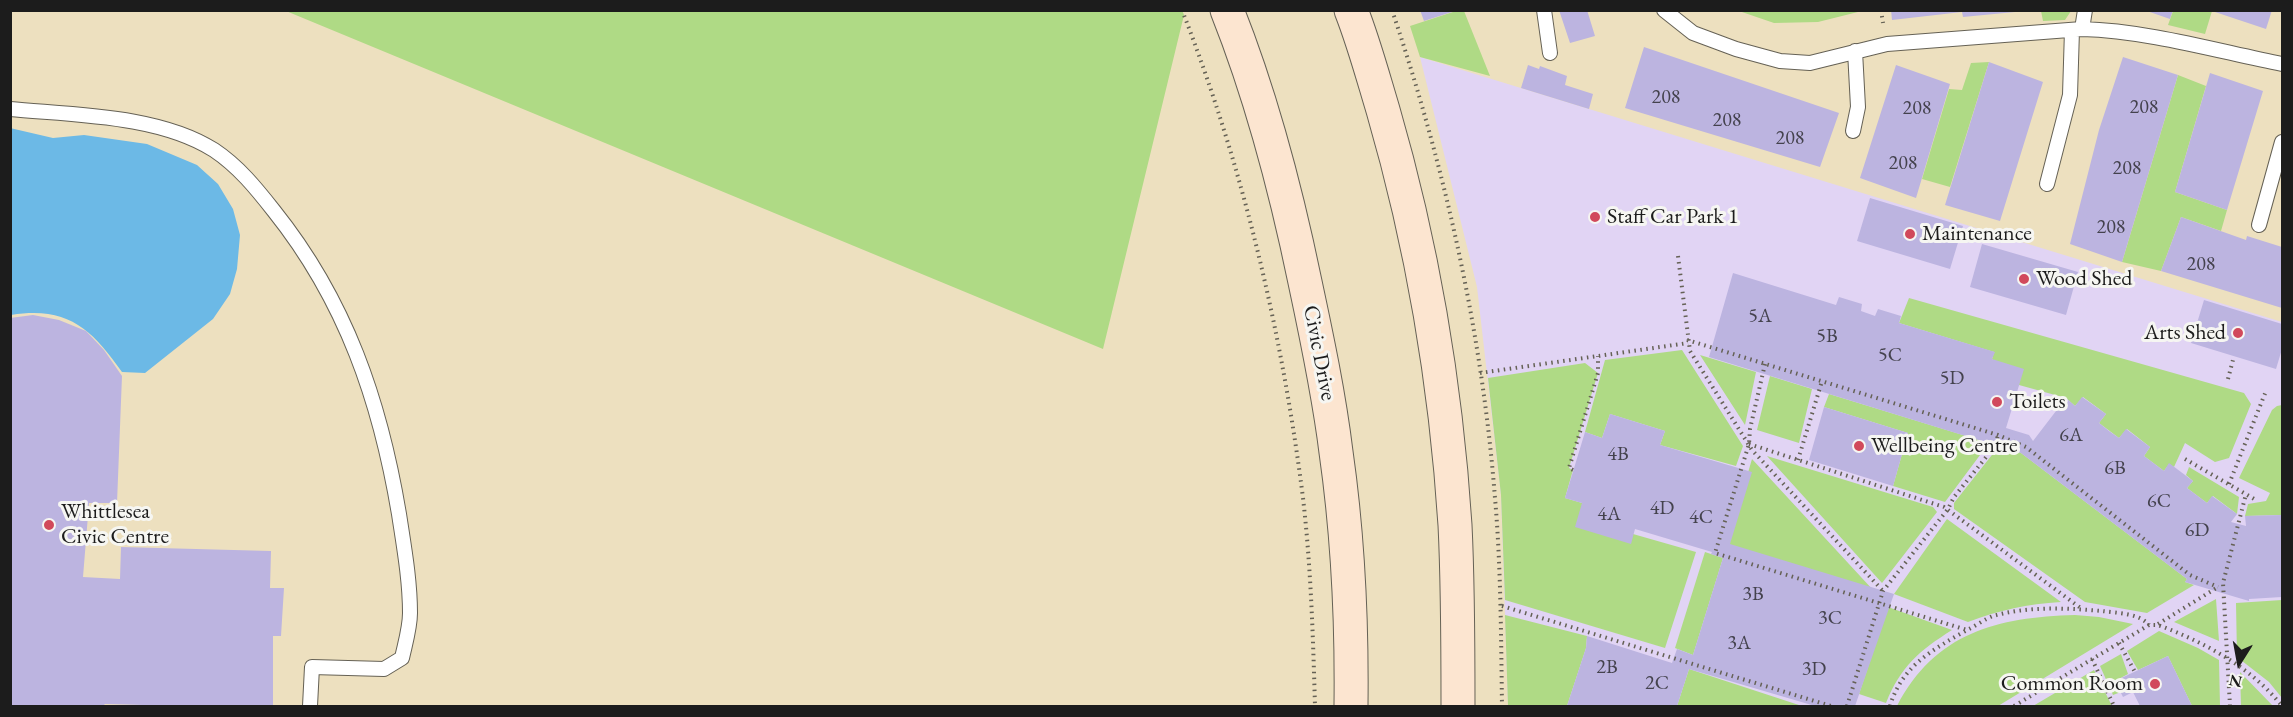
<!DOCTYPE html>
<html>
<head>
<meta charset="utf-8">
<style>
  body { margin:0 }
  #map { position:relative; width:2293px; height:717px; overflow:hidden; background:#ede0bf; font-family:"EB Garamond",serif }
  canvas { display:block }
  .frame { position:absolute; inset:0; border:12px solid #1c1c1c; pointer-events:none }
  .north { position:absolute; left:2209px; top:633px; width:60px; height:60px; -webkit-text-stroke:4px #f6f6f2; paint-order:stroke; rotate:191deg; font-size:16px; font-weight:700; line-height:24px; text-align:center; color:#1c1c1c }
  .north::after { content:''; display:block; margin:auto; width:21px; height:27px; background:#1c1c1c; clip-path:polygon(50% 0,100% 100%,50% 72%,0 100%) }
</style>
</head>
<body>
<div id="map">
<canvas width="2293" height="717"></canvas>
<div class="frame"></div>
<div class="north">N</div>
</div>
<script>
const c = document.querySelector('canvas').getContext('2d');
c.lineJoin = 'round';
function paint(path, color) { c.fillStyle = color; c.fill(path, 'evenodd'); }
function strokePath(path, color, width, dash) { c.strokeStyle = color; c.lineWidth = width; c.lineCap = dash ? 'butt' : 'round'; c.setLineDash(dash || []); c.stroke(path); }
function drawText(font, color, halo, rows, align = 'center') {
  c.font = font + ' "EB Garamond",serif'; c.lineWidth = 6; c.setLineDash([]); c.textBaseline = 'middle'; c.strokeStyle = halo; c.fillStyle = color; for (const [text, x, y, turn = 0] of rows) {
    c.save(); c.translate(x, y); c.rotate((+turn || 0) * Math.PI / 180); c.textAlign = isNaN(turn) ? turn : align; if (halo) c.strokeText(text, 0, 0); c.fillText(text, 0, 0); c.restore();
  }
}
const built = new Path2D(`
  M1420 57 2282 322V706H1508L1501 495 1477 287Z`);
const green = new Path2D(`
  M1182 10 1184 15 1103 349 286 11Z
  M1456 11H1464L1490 76 1420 57 1410 26Z
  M1739 11H1862L1818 22 1774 23Z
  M2041 11V10L2071 11 2065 20 2043 21Z
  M2173 11H2212L2205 34 2168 25Z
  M1989 62 1950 187 1922 179 1949 89 1962 90 1971 63Z
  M2178 75 2206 86 2175 192 2227 210 2221 231 2181 217 2161 271 2122 262Z
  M1909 298 2244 393 2251 404 2229 458 2215 462 2185 443 2174 467 2169 464 2164 471 2144 456 2150 447 2127 429 2119 438 2099 423 2106 414 2083 397 2075 406 2066 398 2019 385 1992 359 1994 352 1899 323Z
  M1682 350 1743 446 1736 466 1660 445 1665 431 1610 414 1602 438 1585 432 1605 360Z
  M1700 355 1756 372 1745 425Z
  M1585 363 1598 373 1569 468 1573 470 1565 498 1582 503 1633 534 1696 552 1665 648 1505 600 1501 495 1488 378Z
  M1770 376 1812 389 1799 443 1757 430Z
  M1829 394 1989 443 1945 502 1893 486 1908 433 1824 407Z
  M2282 405V515L2245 516 2248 504 2266 501 2270 493 2239 478 2272 410 2277 406Z
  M1999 446 2021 453 2187 579 2185 582 2194 585 2147 613 2085 602 1954 509V503Z
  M1767 456 1933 507 1937 512 1882 583Z
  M1752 459 1873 590 1726 547Z
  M2189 467 2239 497 2237 514 2213 496 2207 503 2187 488 2193 481 2186 475Z
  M1947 519 2061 602C2027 604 2000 610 1968 622L1894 594Z
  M1705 552 1723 558 1693 655 1675 648Z
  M2216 599 2219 641 2174 622Z
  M2282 600V698L2269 682 2237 657 2236 603Z
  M1888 607 1952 630C1919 651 1901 666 1886 703L1859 694Z
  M1505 615 1587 636 1586 648 1567 706H1508Z
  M2075 615 2099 617 2133 624 1998 706H1897C1935 633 1997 617 2075 615Z
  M2159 631 2198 648 2219 660 2220 706H2192L2168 656 2138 670 2127 651Z
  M2121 654 2128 674 2115 681 2121 692 2113 695 2100 666Z
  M1689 669 1802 706H1677Z
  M2094 670 2112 706H2033Z
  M2240 672 2273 706H2241Z`);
const water = new Path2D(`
  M10 128 53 138 84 135 147 144 197 165 218 184 233 209 240 235 237 269 230 294 213 319 145 373 122 372C91 328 67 306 11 315Z`);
const building = new Path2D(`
  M1420 10H1455V11L1424 21Z
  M1559 10H1587L1595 36 1570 43Z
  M1891 10H2014L2015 12 1963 17 1962 12 1892 20Z
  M2144 10H2173L2170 19Z
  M2209 10H2272L2266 29Z
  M1644 47 1839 113 1820 167 1625 108Z
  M2123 57 2178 75 2122 262 2070 244 2099 130Z
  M1989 62 2043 82 2000 221 1945 205Z
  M1528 65 1539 69 1540 66 1567 76 1565 85 1593 94 1589 109 1521 88Z
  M1896 65 1950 84 1916 198 1860 178Z
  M2210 73 2263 91 2227 210 2175 192Z
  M1870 198 1963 226 1950 269 1857 241Z
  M2181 217 2246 240 2247 236 2282 247V308L2161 271Z
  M1982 244 2078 272 2066 315 1970 287Z
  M1733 273 1836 305 1839 297 1862 304 1861 311 1875 316 1878 309 1901 316 1899 323 1995 352 1992 359 2024 369 2006 428 2029 435 2033 441 2066 398 2075 406 2082 397 2106 414 2099 423 2109 431 2119 438 2126 429 2150 447 2144 456 2164 471 2169 463 2193 481 2187 488 2207 503 2212 496 2237 514 2231 522 2246 526 2245 516 2282 515V597L2249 599V601L2185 582 2187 579 2021 453 1709 357Z
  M2204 300 2282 324V349L2276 369 2191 343Z
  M33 315 59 320 86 331 104 350 122 376 117 503H89L83 577 120 579 121 547 271 551 270 588H284L281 636H273V706H180L105 704 103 706H10V318Z
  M1824 407 1908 433 1893 486 1809 460Z
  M1610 414 1665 431 1660 445 1752 472 1730 544 1894 594 1855 706H1815L1689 669 1677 706H1567L1586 648 1587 636 1672 663 1677 649 1693 655 1723 558 1711 554 1712 552 1635 529 1631 544 1575 527 1582 503 1565 498 1585 432 1602 438Z
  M2168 656 2192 706H2140L2133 692 2123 697 2115 681Z`);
const path = new Path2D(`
  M1182 10C1243 167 1282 332 1303 498 1311 567 1313 637 1315 706
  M1392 10C1445 168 1482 332 1495 498 1501 567 1501 637 1502 706
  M1881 10 1883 23
  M1678 256 1690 351 1752 450 1883 591
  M1687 340 1998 435 2026 447 2190 575 2218 587
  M1765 364 1750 429 1749 444 1715 553 1967 630
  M1480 373 1688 343
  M2228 379 2234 356
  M1749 444 1944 507 2082 609
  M2185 459 2256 500
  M1798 460 1822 381
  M1573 470 1569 468 1598 373V356
  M2229 484 2266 391
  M1502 606 1831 706
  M2158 624 2218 587
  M2119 643 2135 672
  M2092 659 2114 706
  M1847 706 1883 591 1948 509 1954 497 1995 446 1998 435
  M1890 706C1902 665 1934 649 1969 629 1977 625 1985 619 1993 616 2028 606 2066 608 2102 611 2117 613 2139 613 2149 625
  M2014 706 2149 625H2158C2204 642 2251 667 2282 706
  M2230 706 2223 583 2246 494`);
const service = new Path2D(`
  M1544 10 1550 53
  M1664 10 1693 33 1736 49 1780 61 1810 63 1887 44 2082 29C2149 31 2217 51 2282 64
  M2082 29 2085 10
  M10 109C74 115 159 115 214 150 238 166 256 188 274 211 346 301 380 401 399 514 404 547 410 580 410 613 410 628 405 644 402 658L384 669 312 667 310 706
  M1853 131 1858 107 1855 51
  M2047 184 2070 95 2072 30
  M2259 225 2282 142`);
const secondary = new Path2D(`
  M1227 10C1262 98 1286 190 1305 282 1317 338 1329 395 1336 452 1348 536 1352 622 1351 706
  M1351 10C1364 43 1373 77 1383 110 1422 244 1446 385 1455 525 1458 585 1458 646 1458 706`);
const markers = [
  [1595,217,6,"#d1495b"],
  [1910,234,6,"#d1495b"],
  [2024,279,6,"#d1495b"],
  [2238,333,6,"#d1495b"],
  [1997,402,6,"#d1495b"],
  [1859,446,6,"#d1495b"],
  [49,525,6,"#d1495b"],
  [2155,684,6,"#d1495b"]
];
const numberNames = [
  ["208",1666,98],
  ["208",2144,108],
  ["208",1917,109],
  ["208",1727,121],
  ["208",1790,139],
  ["208",1903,164],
  ["208",2127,169],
  ["208",2111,228],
  ["208",2201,265],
  ["5A",1760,317],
  ["5B",1827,337],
  ["5C",1890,356],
  ["5D",1952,379],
  ["6A",2071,436],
  ["4B",1618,455],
  ["6B",2115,469],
  ["6C",2159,502],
  ["4D",1662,509],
  ["4A",1609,515],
  ["4C",1701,518],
  ["6D",2197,531],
  ["3B",1753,595],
  ["3C",1830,619],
  ["3A",1739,644],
  ["2B",1607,668],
  ["3D",1814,670],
  ["2C",1657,684]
];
const poiNames = [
  ["Staff Car Park 1",1607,217],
  ["Maintenance",1922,234],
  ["Wood Shed",2036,279],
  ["Arts Shed",2226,333,"right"],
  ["Toilets",2009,402],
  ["Wellbeing Centre",1871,446],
  ["Whittlesea",61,512],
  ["Civic Centre",61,537],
  ["Common Room",2143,684,"right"]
];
const streetNames = [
  ["Civic Drive",1319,353,79]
];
paint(built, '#e1d4f4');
paint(green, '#afda85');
paint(water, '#6cb9e6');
paint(building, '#bcb4e0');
strokePath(service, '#656155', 16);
strokePath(secondary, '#656155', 35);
strokePath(path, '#656155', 4, [1.5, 4.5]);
strokePath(service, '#fff', 14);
strokePath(secondary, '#fce5d0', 33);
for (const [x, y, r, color] of markers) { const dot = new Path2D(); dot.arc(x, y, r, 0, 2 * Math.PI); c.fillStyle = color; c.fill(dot); strokePath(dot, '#f6f6f2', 2); }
drawText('20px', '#44424d', null, numberNames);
drawText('22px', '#1c1c1c', '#f6f6f2', poiNames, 'left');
drawText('22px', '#1c1c1c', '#f6f6f2', streetNames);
</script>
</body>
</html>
